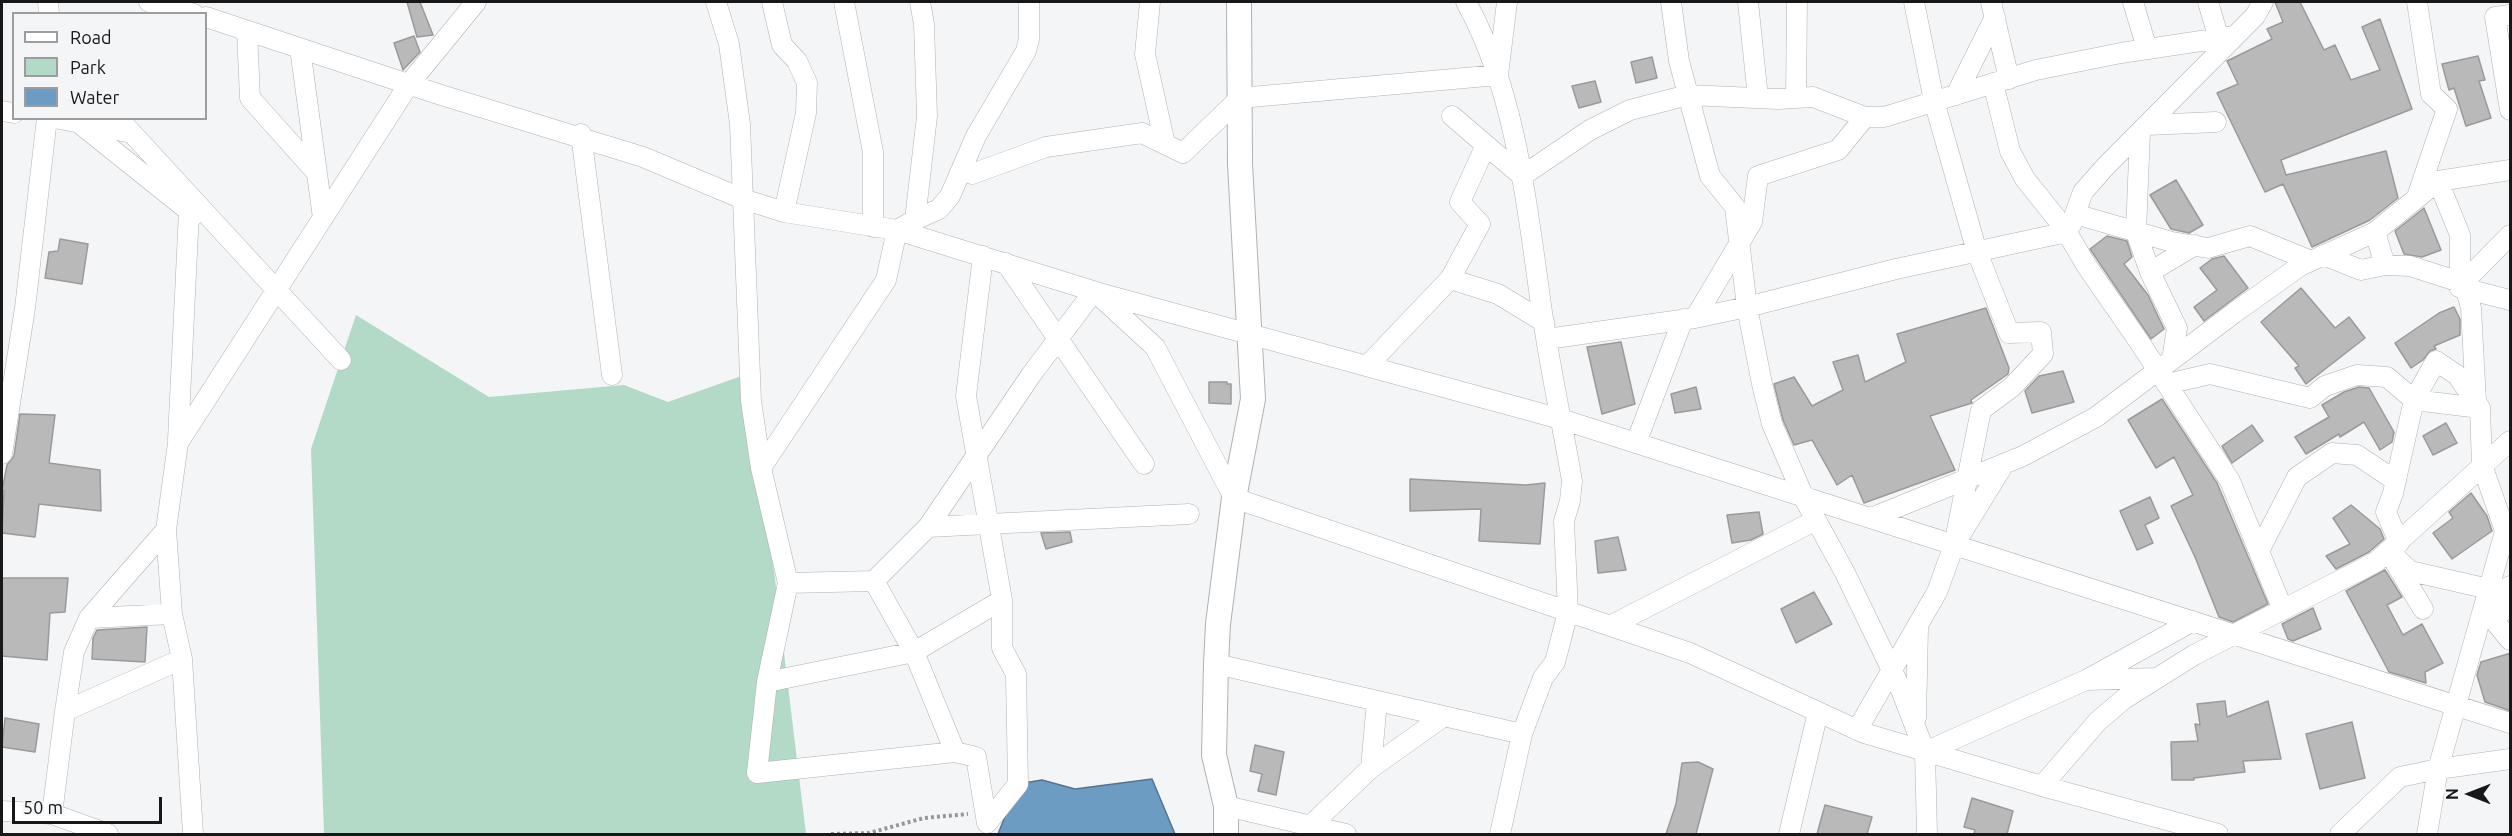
<!DOCTYPE html>
<html>
<head>
<meta charset="utf-8">
<style>
  body { margin:0 }
  #map { position:relative; width:2512px; height:836px; overflow:hidden; background:#f4f5f7; font-family:Ubuntu,sans-serif }
  canvas { display:block }
  .frame { position:absolute; inset:0; border:3px solid #181819; pointer-events:none }
  .legend { position:absolute; left:12px; top:12px; width:195px; height:108px; box-sizing:border-box; background:#f4f5f7; border:2px solid #9c9d9e; margin:0; padding:8px 10px; list-style:none; font-size:18px; color:#181819 }
  .legend li { display:flex; align-items:center; gap:12px; height:30px }
  .legend b { width:30px; border:2px solid #9c9d9e }
  .north { position:absolute; left:2440px; top:764px; width:60px; height:60px; -webkit-text-stroke:4px #f4f5f7; paint-order:stroke; rotate:270deg; font-size:16px; font-weight:700; line-height:24px; text-align:center; color:#181819 }
  .north::after { content:''; display:block; margin:auto; width:21px; height:27px; background:#181819; clip-path:polygon(50% 0,100% 100%,50% 72%,0 100%) }
  .scale { position:absolute; left:12px; top:797px; width:150px; height:27px; box-sizing:border-box; border:3px solid #181819; border-top:0; padding-left:8px; font-size:18px; line-height:21px; white-space:nowrap; color:#181819; -webkit-text-stroke:4px #f4f5f7; paint-order:stroke }
</style>
</head>
<body>
<div id="map">
<canvas width="2512" height="836"></canvas>
<div class="frame"></div>
<ul class="legend">
<li><b style="height:8px;background:#fff"></b>Road</li>
<li><b style="height:16px;background:#b2dac6"></b>Park</li>
<li><b style="height:16px;background:#6d9cc3"></b>Water</li>
</ul>
<div class="north">N</div>
<div class="scale">50 m</div>
</div>
<script>
const c = document.querySelector('canvas').getContext('2d');
c.lineJoin = 'round';
function paint(path, color) { c.fillStyle = color; c.fill(path, 'evenodd'); }
function strokePath(path, color, width, dash) { c.strokeStyle = color; c.lineWidth = width; c.lineCap = dash ? 'butt' : 'round'; c.setLineDash(dash || []); c.stroke(path); }
const green = new Path2D(`
  M356 315 489 397 624 385 668 402 750 373 806 834H324L311 449Z`);
const water = new Path2D(`
  M1152 779 1175 834H998L1018 784 1042 780 1075 789Z`);
const building = new Path2D(`
  M407 2H420L433 35 417 37Z
  M2275 2H2300L2324 50 2335 45 2351 80 2380 70 2362 27 2380 19 2412 109 2281 160 2286 175 2386 151 2398 198 2370 220 2312 247 2283 184 2265 192 2217 93 2238 84 2227 61 2272 39 2267 29 2283 22Z
  M414 36 420 52 403 70 394 43Z
  M2478 56 2485 80 2479 81 2491 118 2466 126 2454 88 2449 90 2442 64Z
  M1652 57 1657 78 1636 83 1631 62Z
  M1595 81 1601 102 1579 108 1572 86Z
  M2176 180 2203 225 2189 233 2171 229 2150 195Z
  M2424 208 2441 250 2422 257 2404 254 2395 231Z
  M2107 236 2127 241 2132 257 2124 264 2148 295 2164 329 2151 339 2090 249Z
  M60 239 88 244 82 284 45 278 49 252 58 251Z
  M2224 256 2248 288 2204 321 2194 307 2217 290 2200 268 2212 259Z
  M2301 288 2335 328 2349 317 2365 338 2306 384 2295 368 2299 366 2261 322Z
  M2454 307 2460 319V335L2434 346 2436 349 2430 351 2423 360 2411 368 2395 343 2439 313Z
  M1986 308 2009 368 2008 374 1971 400 1972 403 1930 416 1955 470 1864 503 1852 475 1837 485 1812 440 1794 445 1783 420 1774 384 1794 377 1812 406 1843 390 1833 362 1858 355 1865 382 1906 362 1897 334Z
  M1621 342 1635 404 1602 414 1587 347Z
  M2063 371 2074 402 2032 413 2025 391 2039 376Z
  M1209 382H1227V384H1231V404L1209 403Z
  M1696 387 1701 409 1675 413 1671 394Z
  M2359 387 2369 388 2394 432 2392 442 2380 450 2364 422 2340 437 2339 434 2306 454 2295 437 2329 417 2322 405 2344 392Z
  M2162 399 2217 483 2268 604 2233 622 2219 617 2195 557 2171 506 2193 495 2174 457 2156 468 2128 420Z
  M20 414 55 415 49 463 100 470 101 511 39 504 35 537 2 533 4 491H2L7 465 14 456Z
  M2446 423 2457 443 2433 455 2423 436Z
  M2252 425 2263 441 2232 463 2222 446Z
  M1410 479 1526 485 1545 483 1540 544 1479 541 1481 509 1410 511Z
  M2471 493 2487 516 2492 531 2452 559 2433 533 2453 518 2449 512Z
  M2150 497 2159 518 2145 525 2153 543 2137 550 2120 511Z
  M2351 505 2380 529 2384 539 2369 552 2336 569 2326 556 2350 544 2333 518Z
  M1759 512 1763 534 1751 540 1732 543 1727 515Z
  M1070 532 1072 542 1046 549 1041 533Z
  M1618 537 1626 570 1598 573 1595 541Z
  M2385 570 2402 597 2387 605 2403 635 2422 624 2443 663 2425 672 2426 683 2389 672 2346 591Z
  M2 578H68L65 612 50 613 47 660 2 656Z
  M1814 592 1832 624 1796 643 1781 609Z
  M2313 608 2321 629 2293 641 2288 639 2282 624Z
  M147 627 145 662 92 659 93 638 97 630Z
  M2511 653V711L2485 702 2477 675 2481 662Z
  M2225 701 2227 717 2268 701 2281 759 2243 761 2245 772 2194 778V780H2172L2171 742 2198 741 2195 724 2200 725 2197 704Z
  M5 718 39 724 35 752 2 747Z
  M2352 722 2365 778 2320 789 2306 734Z
  M1255 745 1284 752 1276 795 1258 791 1262 774 1250 771Z
  M1698 762 1713 769 1696 834H1666L1676 804 1682 763Z
  M1972 798 2013 811 2007 834H1974L1975 830 1964 827Z
  M1825 805 1872 817 1867 834H1817Z`);
const path = new Path2D(`
  M831 834 869 833 924 818 968 814`);
const minor = new Path2D(`
  M48 2 49 14
  M149 2 194 14
  M716 2 729 44 740 124 751 401 761 468 886 280 897 230 915 220 927 116 924 24 920 2
  M772 2 782 45 797 61 807 83 806 113 784 212
  M844 2 873 152V227
  M1150 2 1145 54 1165 144
  M1466 2C1516 92 1527 205 1541 305 1549 364 1562 422 1572 481L1570 501 1564 521 1568 612 1555 662 1543 678 1522 734 1500 834
  M1671 2 1679 61 1710 176 1735 207 1747 307 1762 384 1772 424 1805 500 1845 573 1899 685 1925 752 1927 834
  M1748 2 1758 98
  M1991 2 2009 79
  M2133 2 2147 49
  M2208 2 2219 39
  M2417 2 2431 94 2447 109 2417 197
  M2510 15 2495 17 2510 110
  M206 17 438 94 643 157 743 199 784 212 897 230 1106 295 1561 419 2510 723
  M247 31 250 98 317 173
  M300 48 323 218
  M1993 83 2010 151 2025 179 2065 229 2086 265 2140 343 2230 481 2283 610
  M1956 95 1995 17
  M1796 98 1797 2
  M2 111 14 113
  M1452 116 1522 176 1590 130 1630 110 1688 95 1778 99 1813 97 1865 117H1884L2036 70 2121 53 2234 36
  M55 118 132 133
  M118 118 341 360
  M79 123 194 215
  M2147 125 2216 122
  M2140 132 2136 232 2150 272 2177 328 2172 360
  M581 134 612 375
  M972 174 1046 147 1142 133 1183 153 1240 98 1498 75 1507 2
  M2438 181 2460 235V267L2471 308 2476 402
  M2075 214 2172 242 2208 248 2250 236 2311 261
  M915 220 939 209 950 196 976 136 1026 51 1029 39V2
  M2375 232 2385 265
  M2323 255 2361 270 2385 265 2410 266 2463 283
  M1006 263 1144 464
  M2150 272 2195 245
  M1450 279 1480 224 1460 202 1486 145
  M2459 287 2510 235
  M2459 287 2510 300
  M1695 318 1752 222 1758 176 1838 150 1865 117
  M1547 339 1695 318 1747 307 1896 269 2058 234 2071 225 2083 192 2105 167 2255 16 2263 2
  M1368 365 1450 279 1498 294 1544 322
  M2167 384 2210 374 2310 398 2325 386 2357 375 2387 377 2414 400 2480 408
  M178 440 189 211
  M1636 443 1683 319
  M2 454 25 308 47 118
  M761 468 788 583 767 682 757 773 955 752 976 757 987 823 1018 784 1016 674 1002 648V600
  M1871 518 2023 456 2096 417 2234 313 2300 266 2375 232 2438 181 2510 170
  M928 527 1189 514
  M166 530 178 443 409 84 476 2
  M1962 532 2004 464
  M2399 543 2386 512 2393 493 2414 400 2436 361 2457 375 2480 408 2482 465 2510 545
  M2259 551 2297 477 2332 453 2357 455 2396 481
  M2389 551 2410 571 2489 589
  M2396 564 2423 609
  M874 581 914 652 955 752
  M788 583 874 581 928 527 1031 375 1094 291 1155 347 1234 498 1690 653 1864 733 2042 786 2218 834
  M2485 602 2510 586
  M2491 617 2510 640
  M89 618 166 530 172 614
  M2480 621 2510 608
  M1610 626 1816 520
  M1216 664 1522 734
  M2088 679 2193 621
  M767 682 914 652 1002 600 966 396 983 256
  M65 711 74 652 89 618 172 614 182 659
  M1916 718 1918 628
  M1857 730 1937 592 1954 545 1981 410 2012 387 2043 354 2041 332 2009 333 1977 252 1934 101 1914 2
  M1925 752 2086 680 2156 678
  M1371 768 1444 716
  M2042 786 2098 721 2124 699 2194 655 2376 562 2510 441
  M1226 806 1346 834
  M2 811 52 814 108 834
  M52 814 65 711 182 659 193 834
  M1310 826 1371 768 1377 701
  M1789 834 1818 712
  M2340 834 2400 777 2438 769 2506 528
  M2427 834 2438 769 2510 759`);
const tertiary = new Path2D(`
  M1226 834V806L1214 755 1216 664 1218 624 1234 498 1253 399 1240 164 1239 2`);
paint(green, '#b2dac6');
paint(water, '#6d9cc3');
strokePath(water, '#547490', 1.5);
paint(building, '#bab9ba');
strokePath(building, '#9b999b', 1.5);
strokePath(minor, '#b0b1b3', 21);
strokePath(tertiary, '#b0b1b3', 26);
strokePath(path, '#979799', 4, [3, 3]);
strokePath(minor, '#fff', 20);
strokePath(tertiary, '#fff', 24);
</script>
</body>
</html>
